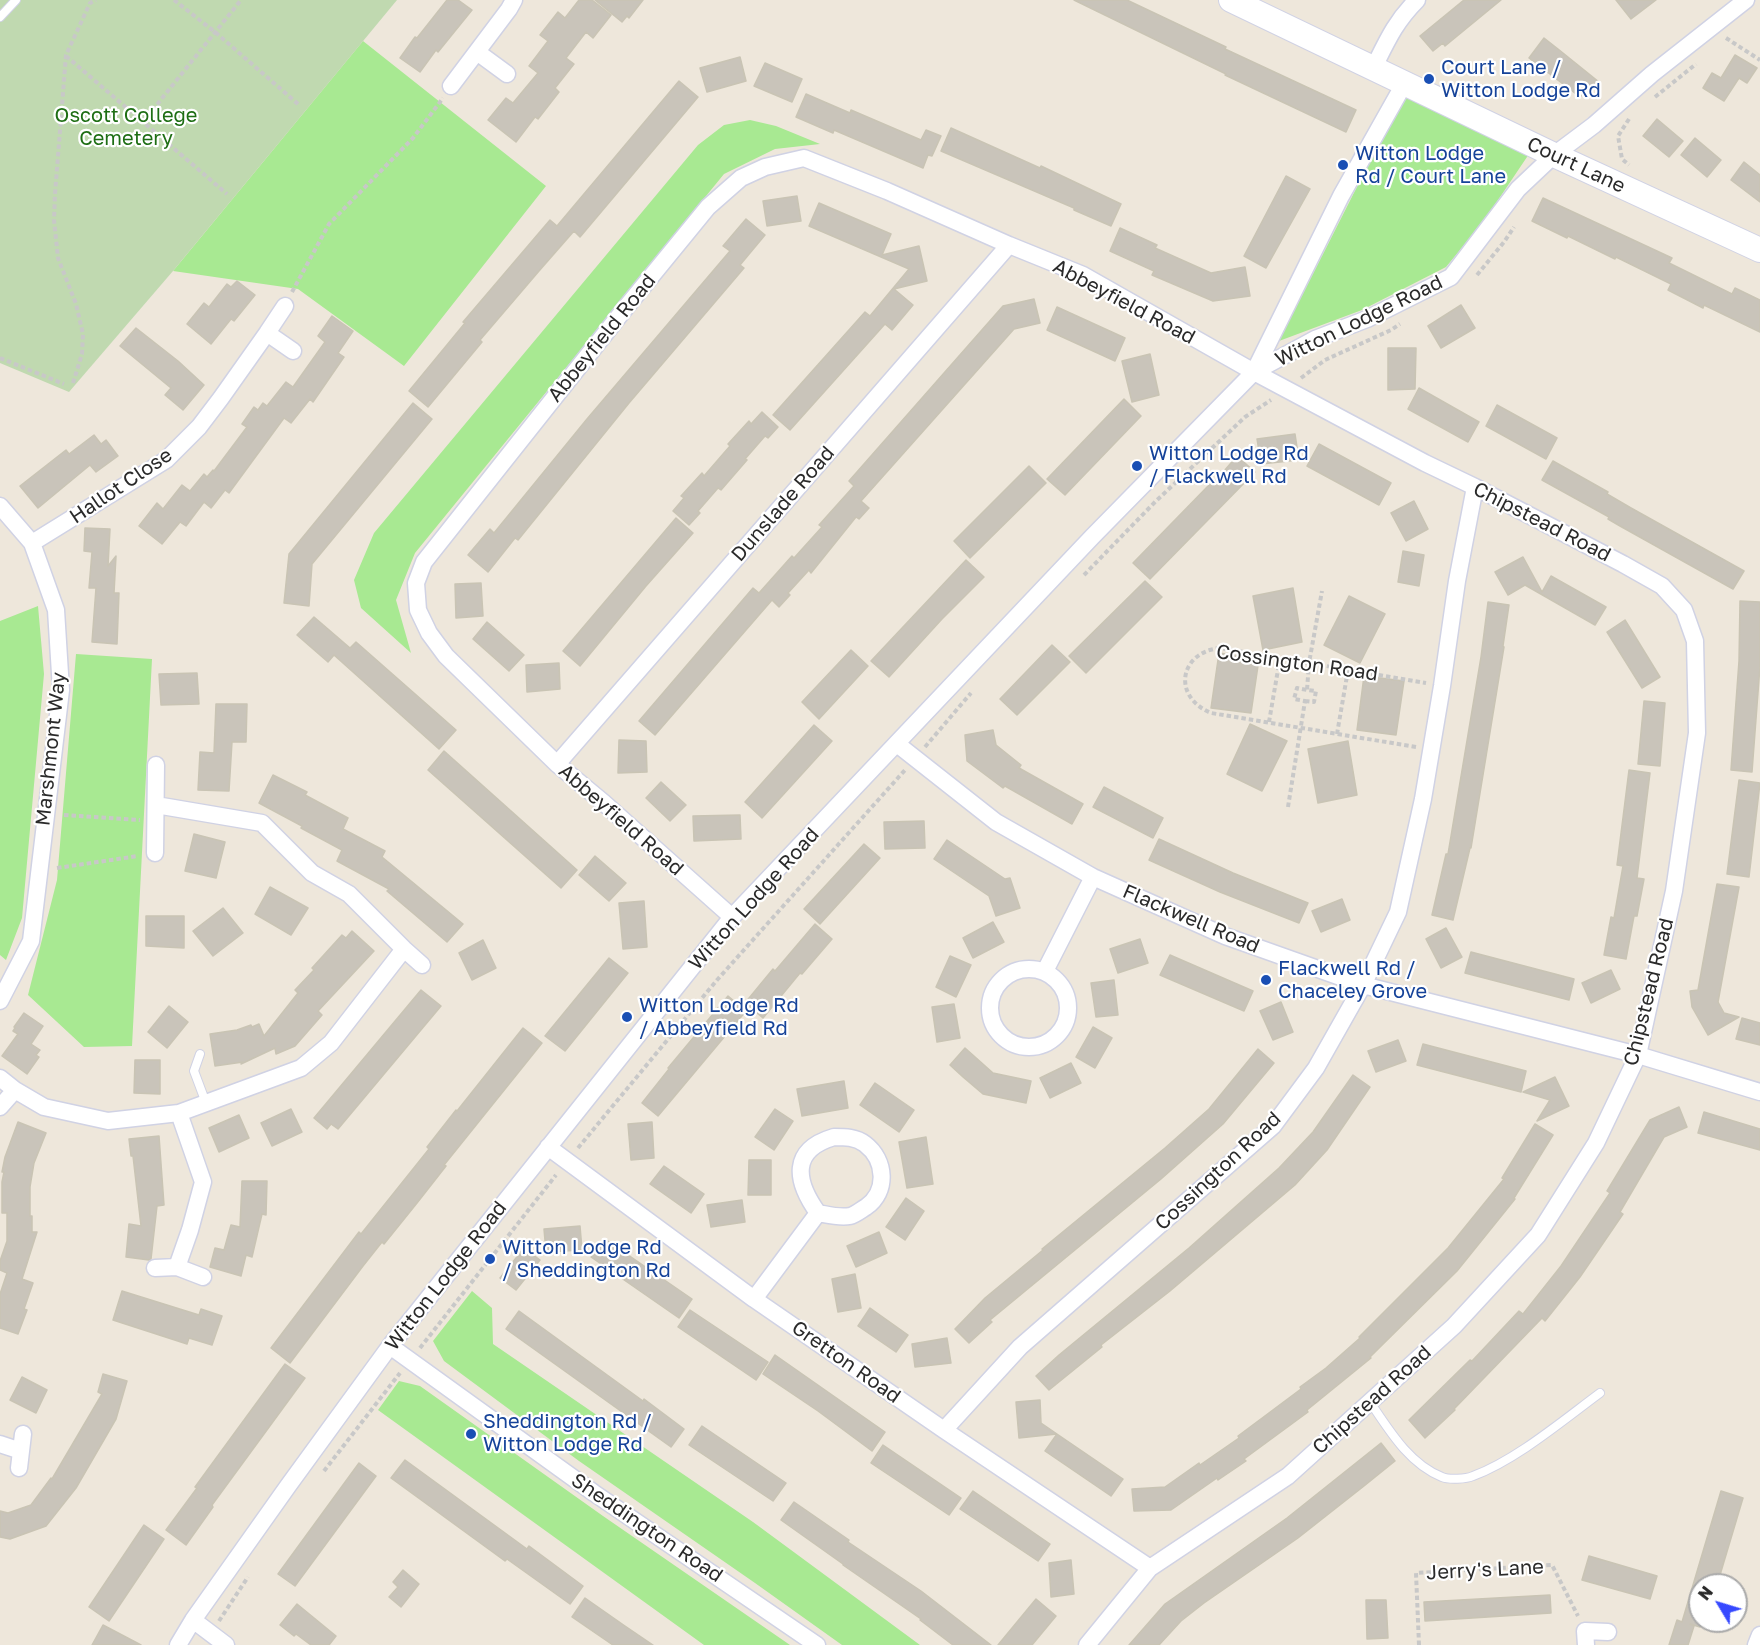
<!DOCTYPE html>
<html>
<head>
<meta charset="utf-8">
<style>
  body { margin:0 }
  #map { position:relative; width:1760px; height:1645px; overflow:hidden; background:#eee7db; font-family:"Golos Text",sans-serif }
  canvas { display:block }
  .north { position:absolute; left:1688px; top:1573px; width:60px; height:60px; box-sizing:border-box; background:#fff; border:2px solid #aaa; border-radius:50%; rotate:308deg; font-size:16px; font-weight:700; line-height:24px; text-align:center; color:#2a2a2a }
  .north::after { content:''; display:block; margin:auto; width:21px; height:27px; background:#3649ff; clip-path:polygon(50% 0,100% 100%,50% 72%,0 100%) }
</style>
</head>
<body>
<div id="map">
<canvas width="1760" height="1645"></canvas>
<div class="north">N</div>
</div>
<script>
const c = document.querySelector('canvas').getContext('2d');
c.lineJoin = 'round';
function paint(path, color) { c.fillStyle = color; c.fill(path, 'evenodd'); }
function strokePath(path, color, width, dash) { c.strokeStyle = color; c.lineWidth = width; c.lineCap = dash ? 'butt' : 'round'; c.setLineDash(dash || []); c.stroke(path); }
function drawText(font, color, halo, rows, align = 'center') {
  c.font = font + ' "Golos Text",sans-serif'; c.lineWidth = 4.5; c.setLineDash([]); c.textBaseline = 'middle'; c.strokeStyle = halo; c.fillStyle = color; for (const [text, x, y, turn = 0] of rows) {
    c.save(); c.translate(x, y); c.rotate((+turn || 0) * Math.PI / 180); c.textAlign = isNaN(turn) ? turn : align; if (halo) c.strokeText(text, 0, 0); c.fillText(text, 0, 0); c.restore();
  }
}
const green = new Path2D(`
  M363 41 546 186 404 366 298 289 173 271Z
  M1407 88 1529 154 1484 221 1446 267 1362 310 1279 341Z
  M750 120 776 126 820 144 775 149 724 174 415 553 396 600 411 653 361 608 354 580 374 533 698 145 724 125Z
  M38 606 44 674 22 918 6 960 0 955V621Z
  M76 654 152 659 132 1046 84 1047 28 995 57 880Z
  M472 1291 492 1308 493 1344 753 1522 920 1645H842L755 1583 579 1461 444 1361 433 1341Z
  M399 1381 420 1386 603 1516 790 1645H704L378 1410Z`);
const cemetery = new Path2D(`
  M0 0H397L173 271 69 392 0 363Z`);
const building = new Path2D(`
  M447 0H458L472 10 438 52 436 50 420 72 400 58 415 37 417 38Z
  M579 0H592L611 15 593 38 586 32 566 58 574 64 555 88 559 92 538 119 535 117 516 142 488 120 506 98 513 103 538 73 529 66 548 41 540 35 558 12 565 18Z
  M595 0H643L629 18 627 16 622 22Z
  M1074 0H1127L1226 47 1225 49 1356 110 1346 132 1225 75 1226 74Z
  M1464 0H1501L1445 46 1443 43 1433 51 1420 36Z
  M1616 0H1656L1631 19Z
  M1544 38 1558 49 1599 82 1580 97 1529 58Z
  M1735 55 1757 68 1747 83 1739 78 1724 101 1703 88 1712 73 1721 78Z
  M740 57 746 81 707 92 700 68Z
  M765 63 802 79 792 102 754 86Z
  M679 81 698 97 580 237 574 231 539 271 480 340 482 342 428 407 409 391 465 323 463 322 550 220 557 226Z
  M806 94 850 113 851 110 921 140 926 130 941 136 932 156 928 155 923 168 834 130 833 133 796 117Z
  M1657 119 1683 141 1669 157 1643 136Z
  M951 128 1040 168 1041 166 1121 204 1111 226 1074 210V208L941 151Z
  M1695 138 1721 160 1707 177 1681 155Z
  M1744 162 1760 175V202L1731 180Z
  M1286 176 1310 189 1266 268 1244 256Z
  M797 196 801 221 767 226 763 201Z
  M1543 198 1672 258 1669 263 1732 294 1735 288 1760 300V332L1704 305 1703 308 1668 290 1671 284 1616 257 1615 259 1568 236 1567 238 1532 221Z
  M819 203 891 234 882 255 919 246 927 281 894 289 913 305 892 330 885 324 790 430 773 415 865 312 870 316 909 269 809 226Z
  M746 219 765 235 740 265 744 268 629 403 518 540 515 538 488 572 468 555 490 529 494 533 587 419 730 251 723 246Z
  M1120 228 1157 245 1155 248 1211 273 1245 267 1250 296 1213 301 1152 275 1154 271 1110 251Z
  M237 281 255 295 234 321 231 319 211 344 187 324 204 303 209 307 227 284 231 287Z
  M1034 299 1040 323 1014 329 861 501 869 508 859 519 856 517 811 573 809 570 788 593 790 595 779 607 772 600 655 735 639 721 753 588 759 593 792 556 794 558 822 527 819 525 854 486 849 481 1003 306Z
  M1461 305 1475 328 1441 348 1428 326Z
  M1057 307 1125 338 1115 361 1047 330Z
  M332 316 353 331 338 353 344 357 313 402 310 399 291 423 284 418 229 493 225 490 211 508 204 502 186 526 180 522 162 544 139 526 157 503 163 509 182 485 190 491 204 474 207 477 213 470 214 471 247 427 242 424 254 407 258 410 263 403 267 406 286 382 293 387 325 342 318 336Z
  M136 328 178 361 204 385 183 410 165 395 171 388 120 346Z
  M1388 348H1416L1415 389 1388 390Z
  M1150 354 1159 395 1132 402 1122 361Z
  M1419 388 1479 422 1468 442 1408 409Z
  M1124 399 1141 416 1065 495 1047 479Z
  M413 403 432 419 312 564 309 606 284 603 289 554Z
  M1497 405 1557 438 1546 459 1486 426Z
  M762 412 778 427 768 438 765 436 745 459 747 460 721 490 718 488 698 511 700 513 689 525 673 511 684 498 681 496 702 473 704 476 730 446 728 444 749 421 751 424Z
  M1295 434 1299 460 1261 464 1257 439Z
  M94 435 101 444 106 440 118 456 96 472 90 465 38 508 20 486 66 450 69 454Z
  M1319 444 1391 483 1379 505 1307 466Z
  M1237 456 1255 472 1150 579 1133 563 1210 484 1212 485Z
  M1553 461 1608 492 1607 494 1631 508 1744 571 1733 589 1620 526 1608 519 1609 517 1542 480Z
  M1029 466 1046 483 970 558 954 541Z
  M1414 501 1428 529 1406 541 1391 513Z
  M676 518 693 533 646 586 580 666 563 651Z
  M85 528 110 529 108 566 116 556 114 593H119L117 644 92 642 96 588H89L92 552 84 551Z
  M1403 551 1424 555 1419 586 1398 582Z
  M1523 557 1542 592 1551 576 1606 607 1595 625 1525 585 1508 595 1495 572Z
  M966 560 984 577 942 619 889 677 871 661Z
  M1145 581 1162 597 1086 673 1069 656Z
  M481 583 483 616 456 618 455 584Z
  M1293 588 1302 642 1263 650 1253 596Z
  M1349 596 1385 614 1360 663 1324 645Z
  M1740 601 1760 602V666L1752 772 1731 770 1739 661Z
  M1488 602 1509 605 1503 646 1504 647 1471 848H1470L1453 920 1432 915 1446 854H1448L1481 657Z
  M314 617 350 648 356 642 456 730 439 749 334 655 328 662 297 635Z
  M1625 620 1660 677 1642 688 1607 632Z
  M487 622 524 655 509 671 473 639Z
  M1052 645 1070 662 1017 715 1000 699Z
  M851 650 868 666 819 719 802 702Z
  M1219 653 1259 659 1251 713 1211 708Z
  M559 663 560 689 527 692 526 665Z
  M197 673 199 704 161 705 159 674Z
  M1364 676 1404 681 1396 735 1357 730Z
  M1644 701 1665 703 1660 766 1638 764Z
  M216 704H247L246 742H232L229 791 198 790 200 752 214 753Z
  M1250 724 1287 741 1262 791 1227 774Z
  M814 725 832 741 762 818 745 802Z
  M993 730 996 745 1021 765 1019 768 1083 804 1072 824 1005 786 1003 788 967 761 965 735Z
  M619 740 646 741 647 772 618 773Z
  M1348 741 1357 795 1318 803 1308 749Z
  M444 751 577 870 561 888 428 770Z
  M1629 770 1650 773 1637 878 1644 879 1637 916H1634L1626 959 1604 955 1611 917 1614 918 1623 866 1617 865Z
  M273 775 307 792 305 795 348 818 343 829 385 851 382 857 463 924 447 942 387 891 389 889 337 861 342 850 301 828 302 826 259 803Z
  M1739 780 1760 783 1749 877 1727 874Z
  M661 782 686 805 670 821 646 798Z
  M1104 787 1163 818 1153 838 1093 807Z
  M740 815 741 839 694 841 693 816Z
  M924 821 925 848 885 849 884 822Z
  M194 834 225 842 216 878 185 871Z
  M1159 839 1233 873 1308 903 1299 923 1220 892 1149 860Z
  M947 840 1005 879 1010 878 1020 908 996 916 989 896 934 859Z
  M864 844 880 858 820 924 804 909Z
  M595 856 626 883 609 901 579 875Z
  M1717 884 1739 887 1718 1002 1724 1013 1739 1017 1708 1035 1692 1007 1690 991 1698 990Z
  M270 887 308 908 291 935 255 914Z
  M1342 899 1350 920 1321 932 1312 911Z
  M644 901 647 947 623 949 619 903Z
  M223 908 243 933 213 956 193 931Z
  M146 916H184V948L146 946Z
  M993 922 1004 942 973 958 963 938Z
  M815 924 832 939 802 974 800 973 763 1018 745 1003 773 969 775 971Z
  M1446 928 1462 957 1441 968 1426 939Z
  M352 931 374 951 318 1011 322 1015 295 1046 276 1054 275 1048 241 1064 243 1062 215 1066 210 1034 237 1030 251 1025 252 1027 259 1024 264 1036 298 993 295 990 314 970 312 968 342 935 346 938Z
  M1140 939 1148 963 1118 973 1110 949Z
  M483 940 496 968 472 980 459 953Z
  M1471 952 1574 979 1569 1000 1465 973Z
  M1170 955 1253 991 1244 1011 1160 975Z
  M950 956 971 965 956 997 936 987Z
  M609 958 628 973 565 1051 545 1036Z
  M1611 970 1620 989 1591 1003 1582 983Z
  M1114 980 1118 1015 1096 1017 1091 983Z
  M421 990 441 1006 338 1129 331 1124 327 1129 314 1118Z
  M728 996 746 1011 658 1116 642 1103 669 1069 668 1068Z
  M1281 1002 1293 1032 1273 1040 1260 1011Z
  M954 1004 960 1038 937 1042 932 1007Z
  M169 1006 188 1022 167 1048 148 1032Z
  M24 1013 43 1026 31 1044 40 1050 36 1055 39 1057 27 1074 2 1056 18 1034 13 1031 15 1028 14 1027Z
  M1742 1018 1760 1023V1045L1736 1039Z
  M1093 1027 1112 1038 1095 1068 1076 1057Z
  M523 1028 542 1043 444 1165 446 1166 417 1203 384 1244 382 1242 363 1266 290 1363 271 1348 359 1232 361 1234 429 1149 427 1147 456 1110 457 1111Z
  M1398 1040 1406 1061 1376 1072 1368 1051Z
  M1423 1044 1526 1071 1521 1092 1417 1065Z
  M965 1048 993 1073 1031 1081 1026 1103 983 1094 963 1077 950 1065Z
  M1258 1049 1274 1063 1223 1124 1161 1179 990 1320 992 1322 969 1343 955 1329 985 1298 1043 1250 1042 1249 1165 1148 1209 1109Z
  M135 1060H160V1094L134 1093Z
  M1071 1063 1081 1083 1050 1098 1040 1078Z
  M1353 1075 1370 1087 1327 1150 1295 1185 1170 1291 1101 1345 1102 1347 1049 1390 1036 1376 1059 1355 1189 1248 1279 1168 1313 1132Z
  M1555 1077 1569 1106 1537 1121 1550 1100 1523 1092Z
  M844 1081 848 1108 802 1116 797 1089Z
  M875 1083 914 1110 899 1132 860 1105Z
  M1679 1107 1687 1127 1664 1137 1620 1212 1623 1214 1580 1277 1545 1321 1542 1318 1454 1409 1455 1410 1425 1438 1409 1420 1470 1360 1472 1361 1519 1311 1523 1314 1561 1266 1610 1193 1607 1191 1650 1120Z
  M291 1109 302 1132 272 1146 261 1123Z
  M775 1109 793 1121 774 1150 755 1137Z
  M1704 1112 1760 1129V1150L1698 1133Z
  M239 1115 249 1138 219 1152 209 1128Z
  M18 1122 46 1133 34 1163 30 1187V1216H32V1232H37L22 1279 33 1283 24 1309 27 1310 18 1334 0 1328V1294L7 1273 0 1270V1261L7 1241V1213H2V1182L4 1172H2L5 1157Z
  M652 1122 654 1158 631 1160 628 1124Z
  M1535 1124 1553 1135 1514 1198 1515 1199 1457 1271 1370 1357 1371 1358 1307 1410 1308 1412 1244 1459 1246 1461 1218 1480 1217 1478 1171 1510 1134 1511 1132 1489 1165 1487 1199 1463 1200 1465 1239 1438 1238 1436 1301 1389 1300 1387 1326 1368 1360 1338 1359 1337 1448 1248 1504 1179 1502 1178Z
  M159 1136 164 1205 157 1206 151 1259 149 1260 126 1257 129 1224 141 1226 133 1156H131L129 1139Z
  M926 1137 933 1184 907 1188 899 1142Z
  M749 1160H771V1195H748Z
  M664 1166 704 1194 691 1213 650 1184Z
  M242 1181H267L266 1215 262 1214 252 1257 246 1255 241 1276 210 1267 215 1248 224 1250 231 1225 240 1227Z
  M906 1198 924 1211 905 1240 886 1227Z
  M742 1200 745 1222 711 1227 707 1205Z
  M580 1226 582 1250 546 1252 544 1229Z
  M879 1232 887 1253 856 1267 847 1246Z
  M605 1239 692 1299 679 1318 591 1257Z
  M524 1248 540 1260 516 1290 500 1278Z
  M855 1274 861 1308 838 1312 832 1279Z
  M122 1291 199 1315 201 1309 222 1316 212 1345 189 1338 187 1344 113 1320Z
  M870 1308 908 1335 896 1352 858 1326Z
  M690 1310 768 1362 756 1380 678 1327Z
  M519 1311 643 1401 644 1399 684 1429 671 1447 506 1329Z
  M947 1338 951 1363 915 1367 912 1344Z
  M775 1355 885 1432 872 1451 818 1411 763 1374Z
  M285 1364 305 1378 212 1505 213 1507 186 1545 166 1530 197 1488 195 1487Z
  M103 1374 127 1381 116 1419 76 1488 46 1526 10 1539 0 1537V1511L8 1513 31 1505 51 1478 52 1479 102 1394 98 1392Z
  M22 1377 47 1390 36 1413 10 1400Z
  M1040 1400 1041 1423 1057 1434 1019 1438 1016 1402Z
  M702 1426 786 1483 773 1501 689 1445Z
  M1057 1434 1123 1479 1111 1496 1045 1451Z
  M1381 1443 1395 1461 1364 1486 1298 1538 1204 1603 1181 1621 1159 1645H1129L1165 1604 1287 1518Z
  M883 1445 961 1498 949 1515 871 1463Z
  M405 1460 527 1549 529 1546 583 1586 570 1604 507 1559 505 1561 391 1478Z
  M359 1463 376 1476 295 1586 278 1574Z
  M973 1491 1050 1544 1038 1561 960 1509Z
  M1721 1491 1743 1498 1717 1585H1700V1627L1690 1624 1694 1626 1688 1645H1669L1677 1620 1682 1622Z
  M794 1502 849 1540 848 1542 921 1591 991 1645H953L920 1620 921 1619 843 1565V1564L781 1520Z
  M144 1525 164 1539 109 1621 89 1607Z
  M1589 1556 1657 1576 1650 1599 1582 1580Z
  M1071 1560 1074 1594 1051 1597 1049 1563Z
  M403 1570 419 1584 401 1607 389 1597 398 1587 393 1582Z
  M1550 1595 1551 1613 1425 1621 1424 1602Z
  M585 1598 625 1626 653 1645H613L572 1617Z
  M1036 1599 1056 1616 1032 1645H998Z
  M1366 1600H1386L1388 1638 1367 1639Z
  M297 1604 336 1636 329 1645H311L296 1634 294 1636 280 1625Z
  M103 1625 141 1645H92Z`);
const path = new Path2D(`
  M174 0 215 32 298 104
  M1726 38 1760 60
  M66 56 227 194
  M1655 97 1696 64
  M1629 119 1618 136 1622 159 1629 165
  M143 122 241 0
  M1477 275 1504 242 1514 227
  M292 292 329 224 413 138 443 98
  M0 358 64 384
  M1301 378 1325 360 1391 330 1400 324
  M73 383 82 354 83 334 76 304 58 258 54 220 55 194 66 55 90 3 96 0
  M1084 575 1155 502 1245 417 1271 400
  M1305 701 1314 702 1316 691 1307 690 1309 663 1322 591
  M1269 722 1280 658
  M1337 734 1348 670
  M925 747 971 693
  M1416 747 1211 713C1171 696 1180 652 1220 648L1426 683
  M1288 807 1305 701 1294 699 1297 688 1307 690
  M64 815 140 820
  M57 868 138 856
  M578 1148 717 980 905 770
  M420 1348 556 1175
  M324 1471 400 1373
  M219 1621 248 1577
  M1419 1645 1416 1573 1552 1565 1578 1616`);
const lane = new Path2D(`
  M0 17 16 0
  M200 1054 194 1071 206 1103
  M1370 1402C1389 1430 1409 1464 1442 1477 1449 1480 1466 1479 1473 1476 1516 1460 1562 1421 1600 1393`);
const street = new Path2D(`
  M477 52 507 74
  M1373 69C1387 41 1395 22 1417 0
  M451 86 509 9 514 0
  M267 333 293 351
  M1254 372 1315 339 1367 319 1451 277 1518 189 1554 155 1594 125 1652 74 1746 0
  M0 506 32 543 56 610 61 690 31 941 0 1001
  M32 543 166 460 199 427 221 398 267 333 285 306
  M897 744 996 822 1093 877 1225 936 1363 985 1638 1055 1760 1092
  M557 764 1009 245
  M156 805 262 823 312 873 349 894 404 949 422 965
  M155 853 156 765
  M732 917 604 803 557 764 446 656 429 633 418 610 416 583 424 562 627 306 708 207 741 178 765 167 804 158 887 191 1009 245 1083 275 1254 372 1425 463 1475 487 1623 564 1662 586 1684 610 1695 641 1697 733 1674 891 1638 1055 1596 1143 1538 1235 1454 1326 1288 1476 1150 1568 1087 1645
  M990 1008a39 39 0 1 1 78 0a39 39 0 1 1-78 0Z
  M1045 971 1093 877
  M0 1078 15 1090 44 1107 108 1121 179 1113 301 1068 331 1043 404 949
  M0 1107 15 1090
  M834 1137C845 1137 856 1137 865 1144 886 1160 888 1192 866 1207 861 1210 855 1215 850 1216 839 1218 829 1215 818 1213 795 1181 790 1150 834 1137Z
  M548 1147 754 1299 944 1430 1150 1568
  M177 1267 203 1277
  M155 1268 177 1267 190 1230 203 1182 179 1113
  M754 1299 818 1213
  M390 1346 594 1493 817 1645
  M944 1430 1020 1347 1273 1126 1316 1068 1363 985 1398 912 1423 799 1442 686 1457 581 1475 487
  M0 1444 21 1451
  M19 1468 23 1434
  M193 1620 226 1645
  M178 1645 193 1620 288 1486 390 1346 732 917 1092 537 1254 372 1341 196 1404 84
  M1586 1645 1585 1631 1608 1632
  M1756 1645 1760 1635`);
const secondary = new Path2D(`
  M1231 0 1554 155 1760 250`);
const markers = [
  [1429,79,6,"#1a4fb4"],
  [1343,165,6,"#1a4fb4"],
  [1137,466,6,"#1a4fb4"],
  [1266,980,6,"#1a4fb4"],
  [627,1017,6,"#1a4fb4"],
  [490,1259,6,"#1a4fb4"],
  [471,1434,6,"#1a4fb4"]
];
const transitNames = [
  ["Court Lane /",1441,68],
  ["Witton Lodge Rd",1441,91],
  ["Witton Lodge",1355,154],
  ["Rd / Court Lane",1355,177],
  ["Witton Lodge Rd",1149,454],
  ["/ Flackwell Rd",1149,477],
  ["Flackwell Rd /",1278,969],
  ["Chaceley Grove",1278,992],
  ["Witton Lodge Rd",639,1006],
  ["/ Abbeyfield Rd",639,1029],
  ["Witton Lodge Rd",502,1248],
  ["/ Sheddington Rd",502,1271],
  ["Sheddington Rd /",483,1422],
  ["Witton Lodge Rd",483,1445]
];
const parkNames = [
  ["Oscott College",126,116],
  ["Cemetery",126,139]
];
const streetNames = [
  ["Court Lane",1576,165,25],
  ["Abbeyfield Road",1124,302,28],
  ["Witton Lodge Road",1359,321,-26],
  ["Abbeyfield Road",602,338,-51],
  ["Hallot Close",121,486,-34],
  ["Dunslade Road",783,504,-49],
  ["Chipstead Road",1542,522,27],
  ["Cossington Road",1297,663,8],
  ["Marshmont Way",51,749,-84],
  ["Abbeyfield Road",621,820,41],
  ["Witton Lodge Road",754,899,-48],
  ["Flackwell Road",1191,919,23],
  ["Chipstead Road",1649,992,-76],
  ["Cossington Road",1218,1171,-43],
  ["Witton Lodge Road",446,1276,-52],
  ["Gretton Road",846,1362,35],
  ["Chipstead Road",1372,1400,-42],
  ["Sheddington Road",647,1528,34],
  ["Jerry's Lane",1485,1570,-3]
];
paint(green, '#a8e992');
paint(cemetery, '#c0d9b0');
paint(building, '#c9c4ba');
strokePath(building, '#c9c4b4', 1.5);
strokePath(lane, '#d0d2e4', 10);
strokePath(street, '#d0d2e4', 19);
strokePath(secondary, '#d0d2e4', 26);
strokePath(path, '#c8c8c8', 4, [4.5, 3]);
strokePath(lane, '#fff', 8);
strokePath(street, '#fff', 16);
strokePath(secondary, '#fff', 24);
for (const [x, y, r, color] of markers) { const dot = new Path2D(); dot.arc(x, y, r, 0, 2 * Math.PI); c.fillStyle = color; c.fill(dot); strokePath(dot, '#fff', 2); }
drawText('20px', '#164399', '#fff', transitNames, 'left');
drawText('20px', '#1e6e14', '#fff', parkNames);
drawText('20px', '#2a2a2a', '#fff', streetNames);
</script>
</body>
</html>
